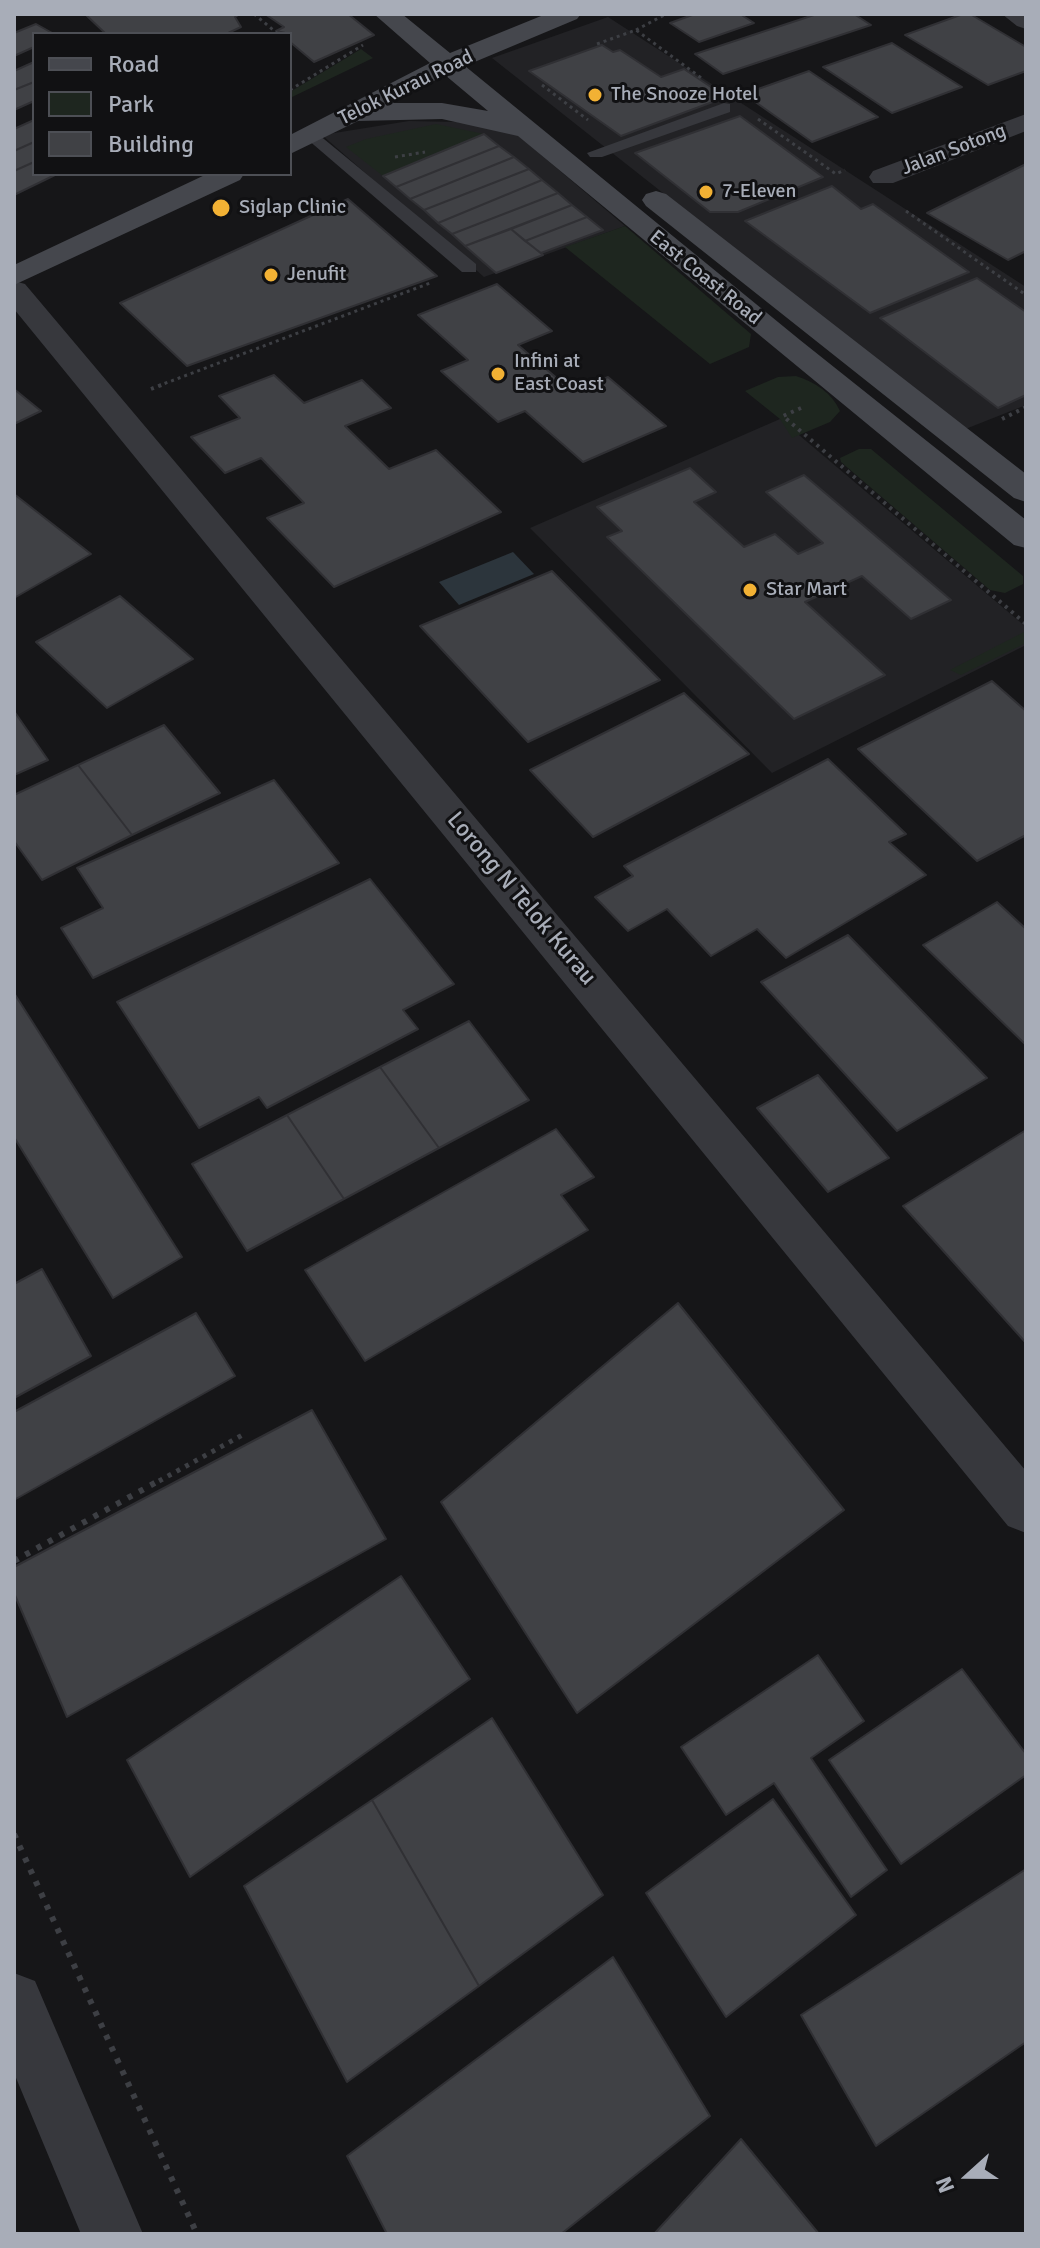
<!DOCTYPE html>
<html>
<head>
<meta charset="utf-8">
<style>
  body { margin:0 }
  #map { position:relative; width:1040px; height:2248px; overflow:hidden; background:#161618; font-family:Signika,sans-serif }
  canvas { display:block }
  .frame { position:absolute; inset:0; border:16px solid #a8adb8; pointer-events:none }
  .legend { position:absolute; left:32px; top:32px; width:260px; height:144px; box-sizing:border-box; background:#111113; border:2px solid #4d4f55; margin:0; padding:10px 14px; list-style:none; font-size:24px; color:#a8adb8 }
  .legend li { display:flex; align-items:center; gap:16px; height:40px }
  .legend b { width:40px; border:2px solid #4d4f55 }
  .north { position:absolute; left:928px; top:2136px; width:80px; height:80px; -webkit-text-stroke:6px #111113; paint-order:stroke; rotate:249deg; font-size:22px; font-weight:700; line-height:32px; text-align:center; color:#a8adb8 }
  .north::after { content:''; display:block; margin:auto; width:28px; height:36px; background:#a8adb8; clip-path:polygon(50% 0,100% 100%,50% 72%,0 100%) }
</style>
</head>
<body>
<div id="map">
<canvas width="1040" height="2248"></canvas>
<div class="frame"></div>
<ul class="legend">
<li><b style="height:10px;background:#45474d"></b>Road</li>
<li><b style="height:22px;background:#1e261f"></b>Park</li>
<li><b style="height:22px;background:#404145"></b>Building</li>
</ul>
<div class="north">N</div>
</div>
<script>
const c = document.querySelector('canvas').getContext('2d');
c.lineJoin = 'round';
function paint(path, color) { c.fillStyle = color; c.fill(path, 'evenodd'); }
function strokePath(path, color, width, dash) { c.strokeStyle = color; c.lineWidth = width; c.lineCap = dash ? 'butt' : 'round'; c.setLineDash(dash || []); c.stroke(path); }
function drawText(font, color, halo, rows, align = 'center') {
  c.font = font + ' Signika,sans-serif'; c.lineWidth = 6; c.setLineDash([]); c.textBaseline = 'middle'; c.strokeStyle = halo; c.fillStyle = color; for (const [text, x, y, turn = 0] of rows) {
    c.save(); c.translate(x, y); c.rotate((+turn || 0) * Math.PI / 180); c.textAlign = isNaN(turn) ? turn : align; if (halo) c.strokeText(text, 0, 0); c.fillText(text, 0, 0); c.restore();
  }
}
const built = new Path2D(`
  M608 17 1026 287V405L963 430 492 58Z
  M409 121 457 122 513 131 625 226 484 277 322 135Z
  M780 419 1026 627V645L772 773 530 528Z`);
const green = new Path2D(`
  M361 49 373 58 290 98V92Z
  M436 124 484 134 383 176 346 147 366 139Z
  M625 226 751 334 749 347 710 364 565 247Z
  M796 376C815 382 832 393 840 411L830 422 792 438 780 419 745 391 778 377Z
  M859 449H871L1023 576V584L1005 593 990 590 841 462 840 458Z
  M1026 631V643L961 675 950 670Z`);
const water = new Path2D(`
  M513 552 534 574 459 605 439 582Z`);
const building = new Path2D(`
  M85 14H240L235 17 241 27 226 34H106Z
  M265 14H348L374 35 314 62 290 42V34L276 31 284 27Z
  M695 14H740L754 23 699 42 670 23Z
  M817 14H854L871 25 723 74 695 54Z
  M963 14H970L1026 47V71L988 85 905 35Z
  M36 24 54 34H34V47L14 56V33Z
  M892 43 962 87 892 113 823 67Z
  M602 45 613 52 620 50 661 77 684 69 726 97 621 136 529 71Z
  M34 62V82L14 90V71Z
  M809 71 878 117 812 142 744 94Z
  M34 82V101L14 110V90Z
  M740 116 823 177 738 212H710L635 153Z
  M34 120V142L14 151V129Z
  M484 134 499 146 396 187 383 176Z
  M34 142V162L14 171V151Z
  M499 146 514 157 410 199 396 187Z
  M514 157 529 169 424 210 410 199Z
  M34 162V174H57L14 195V171Z
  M1026 164V251L1008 260 927 213Z
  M529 169 542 180 438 223 424 210Z
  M542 180 558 193 452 234 438 223Z
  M832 186 861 209 873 204 969 272 870 313 745 221Z
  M558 193 572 205 465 246 452 234Z
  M348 199 437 276 187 366 120 303Z
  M572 205 587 217 525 241 511 229Z
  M587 217 603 230 541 253 525 241Z
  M511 229 543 255 496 273 465 246Z
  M977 278 1026 312V395L998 408 880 318Z
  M497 284 552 331 518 345 573 392 608 377 666 426 583 462 525 411 498 422 441 371 468 360 418 315Z
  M274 375 304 403 362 380 391 408 345 426 389 469 436 450 501 512 334 587 267 518 304 503 261 458 225 473 191 437 240 418 219 396Z
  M14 389 41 411 14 424Z
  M690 468 716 492 694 502 744 547 775 534 798 554 823 543 766 492 804 475 951 600 911 619 862 576 805 602 885 675 794 719 607 537 622 531 597 507Z
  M14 494 91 554 14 598Z
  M552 571 660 680 528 742 420 626Z
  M120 596 193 659 107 708 36 642Z
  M992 681 1026 711V835L977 861 858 749Z
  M684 693 749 754 593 837 530 770Z
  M14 711 48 760 14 775Z
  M164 725 220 793 132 835 78 765Z
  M828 759 906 834 889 842 926 875 786 958 757 929 711 956 667 909 628 931 595 897 633 876 624 866Z
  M78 765 132 835 42 880 14 841V795Z
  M274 780 339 863 93 978 61 928 103 908 77 868Z
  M370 879 454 984 403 1010 418 1029 267 1108 259 1097 199 1128 117 1002Z
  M997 902 1026 929V1045L923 945Z
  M848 935 987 1078 897 1131 761 982Z
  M14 993 182 1257 113 1298 14 1137Z
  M469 1021 529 1100 439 1148 380 1067Z
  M380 1067 439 1148 344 1199 287 1115Z
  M818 1075 889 1158 828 1192 757 1108Z
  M287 1115 344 1199 247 1251 192 1164Z
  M556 1129 594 1177 561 1195 588 1230 365 1361 305 1270Z
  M1026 1130V1343L903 1206Z
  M42 1269 91 1356 14 1398V1284Z
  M678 1303 844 1510 577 1713 441 1502Z
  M196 1313 235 1376 14 1500V1412Z
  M312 1410 386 1539 67 1717 14 1593V1567Z
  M401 1576 470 1679 190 1877 127 1760Z
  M818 1655 864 1721 811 1758 887 1870 851 1897 774 1783 726 1815 681 1747Z
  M962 1669 1026 1754V1775L901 1864 829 1760Z
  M492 1718 603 1895 479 1986 372 1800Z
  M773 1799 856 1915 726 2017 646 1893Z
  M372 1800 479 1986 347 2082 244 1886Z
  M1026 1869V2042L876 2146 801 2015Z
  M613 1957 710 2116 561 2234H387L347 2156Z
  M741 2139 819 2234H654Z`);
const pathFar3 = new Path2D(`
  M254 14 278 34
  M636 30 666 14
  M597 44 636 30 704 80
  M542 85 588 120
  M290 90 363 45
  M758 119 836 174 845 170
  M395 157 425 152
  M906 211 1026 295
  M158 386 430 283`);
const pathFar2 = new Path2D(`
  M151 389 164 384
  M801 408 783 416 1026 624
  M1002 419 1026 407`);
const pathFar1 = new Path2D(`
  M159 1481 246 1433`);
const path = new Path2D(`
  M14 1561 162 1479
  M14 1834 197 2234`);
const lane = new Path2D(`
  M724 103 730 104V112L602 157H590L587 153Z
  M313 130 476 264V272H462L307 139V131Z`);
const street = new Path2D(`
  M1002 14H1026V29L1017 26Z
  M1026 114V131L893 183H873L869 177 873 171Z
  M14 281 25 284 1026 1471V1533L1008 1526 14 309Z
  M14 1973 35 1981 143 2234H81L14 2073Z`);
const secondary = new Path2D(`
  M374 14H402L450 53 546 14H581L577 19 465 66 800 340 1026 520V548L1014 545 518 136 442 119 358 121 290 154V135L430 63ZM445 75 488 111 442 103H392Z
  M207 174H244L240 180 14 285V265Z
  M656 191 666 194 1026 474V502L1014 498 646 206 642 200 646 194Z`);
const markers = [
  [595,95,8,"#f2b134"],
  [706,192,8,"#f2b134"],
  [221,208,10,"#f2b134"],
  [271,275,8,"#f2b134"],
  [498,374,8,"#f2b134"],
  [750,590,8,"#f2b134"]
];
const farStreetnames = [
  ["Telok Kurau Road",406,88,-26],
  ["Jalan Sotong",954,150,-21],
  ["East Coast Road",705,278,39]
];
const farPoinames = [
  ["The Snooze Hotel",611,95],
  ["7-Eleven",722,192],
  ["Siglap Clinic",239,208],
  ["Jenufit",287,275],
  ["Infini at",514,362],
  ["East Coast",514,385],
  ["Star Mart",766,590]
];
const streetNames = [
  ["Lorong N Telok Kurau",521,899,50]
];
paint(built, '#222225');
paint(green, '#1e261f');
paint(water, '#2c353c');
paint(building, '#404145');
strokePath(building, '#303034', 2);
strokePath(pathFar3, '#3d3f44', 3, [3, 4]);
strokePath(pathFar2, '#3d3f44', 4, [3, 5]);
strokePath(pathFar1, '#3d3f44', 5, [4, 6]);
strokePath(path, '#3d3f44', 6, [5, 8]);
paint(lane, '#37383d');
paint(street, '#37383d');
paint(secondary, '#45474d');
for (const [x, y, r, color] of markers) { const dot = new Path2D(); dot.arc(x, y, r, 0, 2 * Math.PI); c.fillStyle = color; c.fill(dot); strokePath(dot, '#111113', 3); }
drawText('20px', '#a8adb8', '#111113', farStreetnames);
drawText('20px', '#a8adb8', '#111113', farPoinames, 'left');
drawText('24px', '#a8adb8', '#111113', streetNames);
</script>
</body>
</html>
